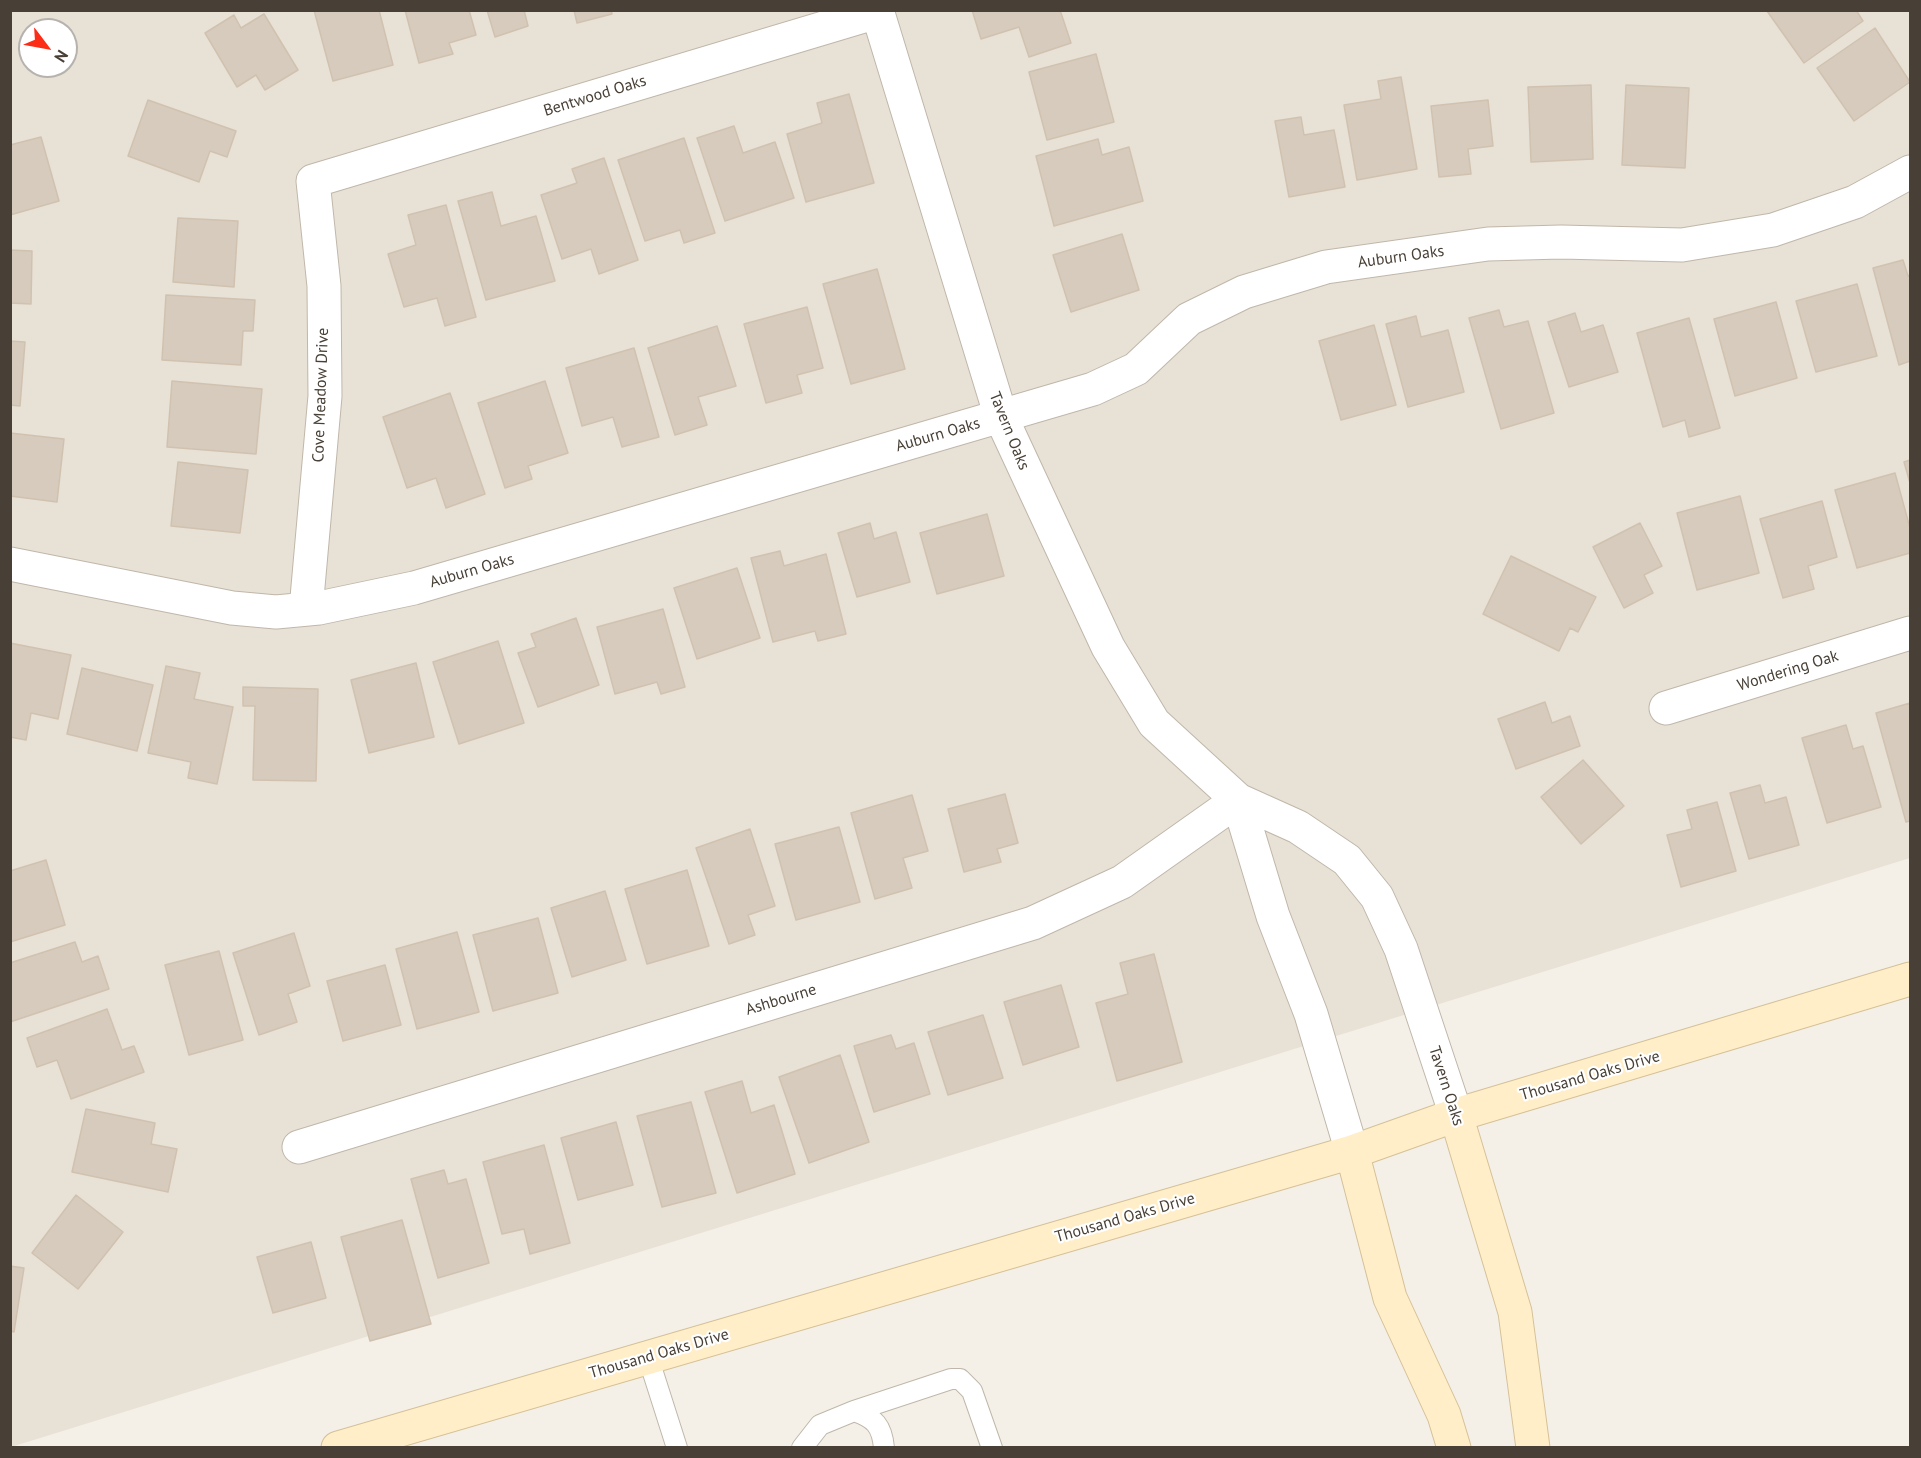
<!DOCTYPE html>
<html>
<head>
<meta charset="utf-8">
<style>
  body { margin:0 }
  #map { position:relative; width:1921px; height:1458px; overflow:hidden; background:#f4f0e8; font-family:"PT Sans",sans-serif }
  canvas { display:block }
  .frame { position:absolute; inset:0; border:12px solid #484036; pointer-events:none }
  .north { position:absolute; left:18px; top:18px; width:60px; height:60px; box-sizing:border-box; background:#fff; border:2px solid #b6b3af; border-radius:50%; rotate:122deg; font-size:16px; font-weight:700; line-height:24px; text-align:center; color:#484036 }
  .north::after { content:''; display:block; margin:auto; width:21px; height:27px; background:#fc2d17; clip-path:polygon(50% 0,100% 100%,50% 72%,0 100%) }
</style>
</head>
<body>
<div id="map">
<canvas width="1921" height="1458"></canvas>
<div class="frame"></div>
<div class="north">N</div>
</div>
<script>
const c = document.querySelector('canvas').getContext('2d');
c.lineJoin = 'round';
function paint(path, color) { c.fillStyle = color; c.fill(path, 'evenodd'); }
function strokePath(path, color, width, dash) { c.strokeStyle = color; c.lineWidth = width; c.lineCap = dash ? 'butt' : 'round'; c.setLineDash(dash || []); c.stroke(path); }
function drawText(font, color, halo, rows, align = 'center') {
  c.font = font + ' "PT Sans",sans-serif'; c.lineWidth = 4.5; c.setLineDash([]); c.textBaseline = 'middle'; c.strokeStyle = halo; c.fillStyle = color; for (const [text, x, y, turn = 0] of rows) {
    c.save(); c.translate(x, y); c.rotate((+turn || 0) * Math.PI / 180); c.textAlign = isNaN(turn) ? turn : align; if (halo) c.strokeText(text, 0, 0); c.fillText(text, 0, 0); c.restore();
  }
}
const residential = new Path2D(`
  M10 11H1910V858L11 1447ZM30 30H66V66H30Z`);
const building = new Path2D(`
  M314 10H379L393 65 333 81Z
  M405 10H469L476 35 449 43 453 54 419 63Z
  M487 10H524L528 26 495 37Z
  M574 10H611L612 14 577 23Z
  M972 10H1060L1071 43 1029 57 1019 27 981 39Z
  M1856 10 1863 21 1804 63 1767 11Z
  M264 14 298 70 265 90 256 75 237 87 205 33 234 15 241 28Z
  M1875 28 1910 82 1854 121 1817 68Z
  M1096 54 1114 122 1047 140 1029 72Z
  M1401 77 1417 169 1357 180 1344 105 1381 99 1378 81Z
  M1591 85 1593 159 1531 162 1528 87Z
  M1626 85 1689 88 1685 168 1622 165Z
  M849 94 874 183 806 202 787 134 822 123 817 103Z
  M148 100 236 131 227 157 210 151 199 182 128 156Z
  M1488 100 1493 146 1468 149 1471 174 1439 177 1431 106Z
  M1301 117 1304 135 1334 130 1345 187 1289 197 1275 121Z
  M734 126 743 153 775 142 794 198 725 221 697 138Z
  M41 137 59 201 10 215V145Z
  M684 138 715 233 684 243 680 230 645 241 618 160Z
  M1098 139 1102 155 1129 147 1143 201 1054 226 1036 156Z
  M604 158 638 260 599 274 591 249 562 259 541 195 577 183 572 169Z
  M492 192 501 226 536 216 555 281 486 300 458 201Z
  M446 205 476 317 445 326 437 298 404 307 388 254 416 245 408 215Z
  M178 218 238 221 234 287 173 282Z
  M1122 234 1139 290 1071 312 1053 255Z
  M10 250 32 251 31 304 10 303Z
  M1903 260 1908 276 1910 275V361L1899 365 1873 268Z
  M877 269 905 369 851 384 823 284Z
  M1857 284 1877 356 1816 372 1796 301Z
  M166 295 255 300 253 331H243L241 365 162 360Z
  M1776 302 1797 378 1735 396 1714 319Z
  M807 307 823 368 797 375 802 393 766 403 744 324Z
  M1499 310 1504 327 1528 321 1554 413 1501 429 1469 318Z
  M1575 313 1581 332 1603 325 1618 372 1569 387 1548 322Z
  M1416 316 1421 337 1448 330 1464 392 1408 407 1386 324Z
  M1689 318 1720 428 1689 437 1685 420 1663 427 1637 333Z
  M1374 325 1396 405 1341 420 1319 341Z
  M717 326 736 386 698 397 707 425 675 435 648 348Z
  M10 341 25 342 20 406 10 405Z
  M634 348 659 437 622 447 613 417 582 426 566 368Z
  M172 381 262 389 256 454 167 447Z
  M545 381 568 453 528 466 532 479 505 488 478 403Z
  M450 393 485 494 446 508 436 478 407 488 383 417Z
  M10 433 64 439 57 502 10 496Z
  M1910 460V483L1904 462Z
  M178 462 248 470 240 533 171 526Z
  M1895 473 1910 528V553L1857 568 1835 490Z
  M1740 496 1759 573 1697 590 1677 513Z
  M1822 501 1837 557 1808 566 1814 589 1783 598 1760 519Z
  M987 514 1004 576 937 594 920 533Z
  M870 523 874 539 896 532 910 582 857 597 838 533Z
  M1640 523 1662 566 1644 575 1653 593 1624 608 1593 547Z
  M780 551 784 566 826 554 846 634 818 641 815 631 773 642 751 558Z
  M1511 556 1596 597 1578 632 1570 628 1559 651 1483 614Z
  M737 568 760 638 697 659 674 588Z
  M663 609 685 687 661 694 657 682 615 694 597 627Z
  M576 618 599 685 538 707 518 653 536 647 531 634Z
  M498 641 524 723 459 744 433 662Z
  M10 643 71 655 58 719 31 713 26 740 10 737Z
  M416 663 434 737 369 753 351 680Z
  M166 666 200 673 194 699 233 707 217 784 188 778 191 762 148 753Z
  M82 668 153 685 137 751 67 734Z
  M243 687 318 689 316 781 253 780 255 706H243Z
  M1545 702 1552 723 1570 716 1580 746 1516 769 1498 719Z
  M1910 703V821L1906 822 1876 713Z
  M1846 725 1853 749 1863 746 1881 807 1827 823 1802 738Z
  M1583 760 1624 806 1581 844 1541 797Z
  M1760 785 1765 803 1786 797 1799 845 1749 859 1730 793Z
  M1005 794 1018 843 997 849 1001 862 964 872 948 809Z
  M912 795 928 851 903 858 912 888 875 899 851 813Z
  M1717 802 1736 871 1681 887 1667 835 1692 829 1687 810Z
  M839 827 860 902 796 920 775 844Z
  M750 829 775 906 748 915 755 935 729 944 696 848Z
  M46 860 65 925 10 942V871Z
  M687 870 709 946 647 964 625 889Z
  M605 891 626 960 572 977 551 908Z
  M538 918 558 993 493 1011 473 935Z
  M457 932 479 1012 417 1029 396 949Z
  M294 933 310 986 288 994 297 1022 259 1035 233 953Z
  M75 942 82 962 98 956 109 989 10 1022V963Z
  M219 951 243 1040 189 1055 165 965Z
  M1154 954 1182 1062 1117 1081 1096 1003 1128 994 1120 963Z
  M385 965 401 1025 343 1041 327 981Z
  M1061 985 1079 1047 1023 1065 1004 1002Z
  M107 1009 122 1050 134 1046 144 1072 71 1099 57 1060 37 1067 27 1038Z
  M983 1015 1003 1078 948 1095 928 1032Z
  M891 1035 896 1049 914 1043 930 1094 874 1112 854 1046Z
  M840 1055 869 1142 809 1163 779 1077Z
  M742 1081 751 1113 774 1105 795 1174 737 1193 705 1092Z
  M691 1102 716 1193 662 1207 637 1116Z
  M86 1109 155 1123 151 1144 177 1149 168 1192 72 1172Z
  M616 1122 633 1185 578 1200 561 1138Z
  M544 1145 570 1243 530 1254 524 1229 502 1234 483 1162Z
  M444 1170 448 1184 466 1179 489 1263 438 1278 411 1179Z
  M76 1195 123 1232 78 1289 32 1253Z
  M402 1220 431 1324 370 1341 341 1237Z
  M311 1242 326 1298 273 1313 257 1257Z
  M10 1266 24 1268 14 1332 10 1331Z`);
const lane = new Path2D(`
  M648 1357 677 1448
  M854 1411 951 1379H960L972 1391 992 1448
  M802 1448 820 1425 854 1411C875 1418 882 1426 884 1448`);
const street = new Path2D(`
  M877 10 1001 417 1108 647 1154 723 1238 800 1298 827 1347 860 1377 897 1401 949 1456 1115
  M10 564 232 608 276 612 319 608 414 588 1093 389 1136 369 1189 319 1244 292 1326 267 1488 244 1561 242 1682 245 1773 230 1855 202 1910 172
  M306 609 325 396 324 286 313 181 877 12
  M1666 708 1910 633
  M1238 800 1273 916 1311 1014 1352 1152
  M299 1147 1033 923 1122 882 1238 800`);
const secondary = new Path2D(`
  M1456 1115 1515 1312 1533 1448
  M1352 1152 1390 1298 1444 1415 1454 1448
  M338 1448 1352 1152 1456 1115 1910 979`);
const streetNames = [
  ["Bentwood Oaks",595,96,-17],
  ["Auburn Oaks",1401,257,-8],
  ["Cove Meadow Drive",321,395,-88],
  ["Tavern Oaks",1009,431,68],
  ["Auburn Oaks",938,435,-16],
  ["Auburn Oaks",472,571,-16],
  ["Wondering Oak",1788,671,-17],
  ["Ashbourne",781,1000,-17],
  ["Thousand Oaks Drive",1590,1076,-16],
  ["Tavern Oaks",1446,1086,72],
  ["Thousand Oaks Drive",1125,1218,-16],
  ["Thousand Oaks Drive",659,1354,-16]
];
paint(residential, '#e8e1d6');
paint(building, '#d6cbbd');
strokePath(building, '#d1c2b0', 1.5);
strokePath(lane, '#c0b7aa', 22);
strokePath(street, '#c0b7aa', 35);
strokePath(secondary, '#d5c197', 35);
strokePath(lane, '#fff', 20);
strokePath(street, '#fff', 33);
strokePath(secondary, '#ffeec7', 33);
drawText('16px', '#484036', '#fff', streetNames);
</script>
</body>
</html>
